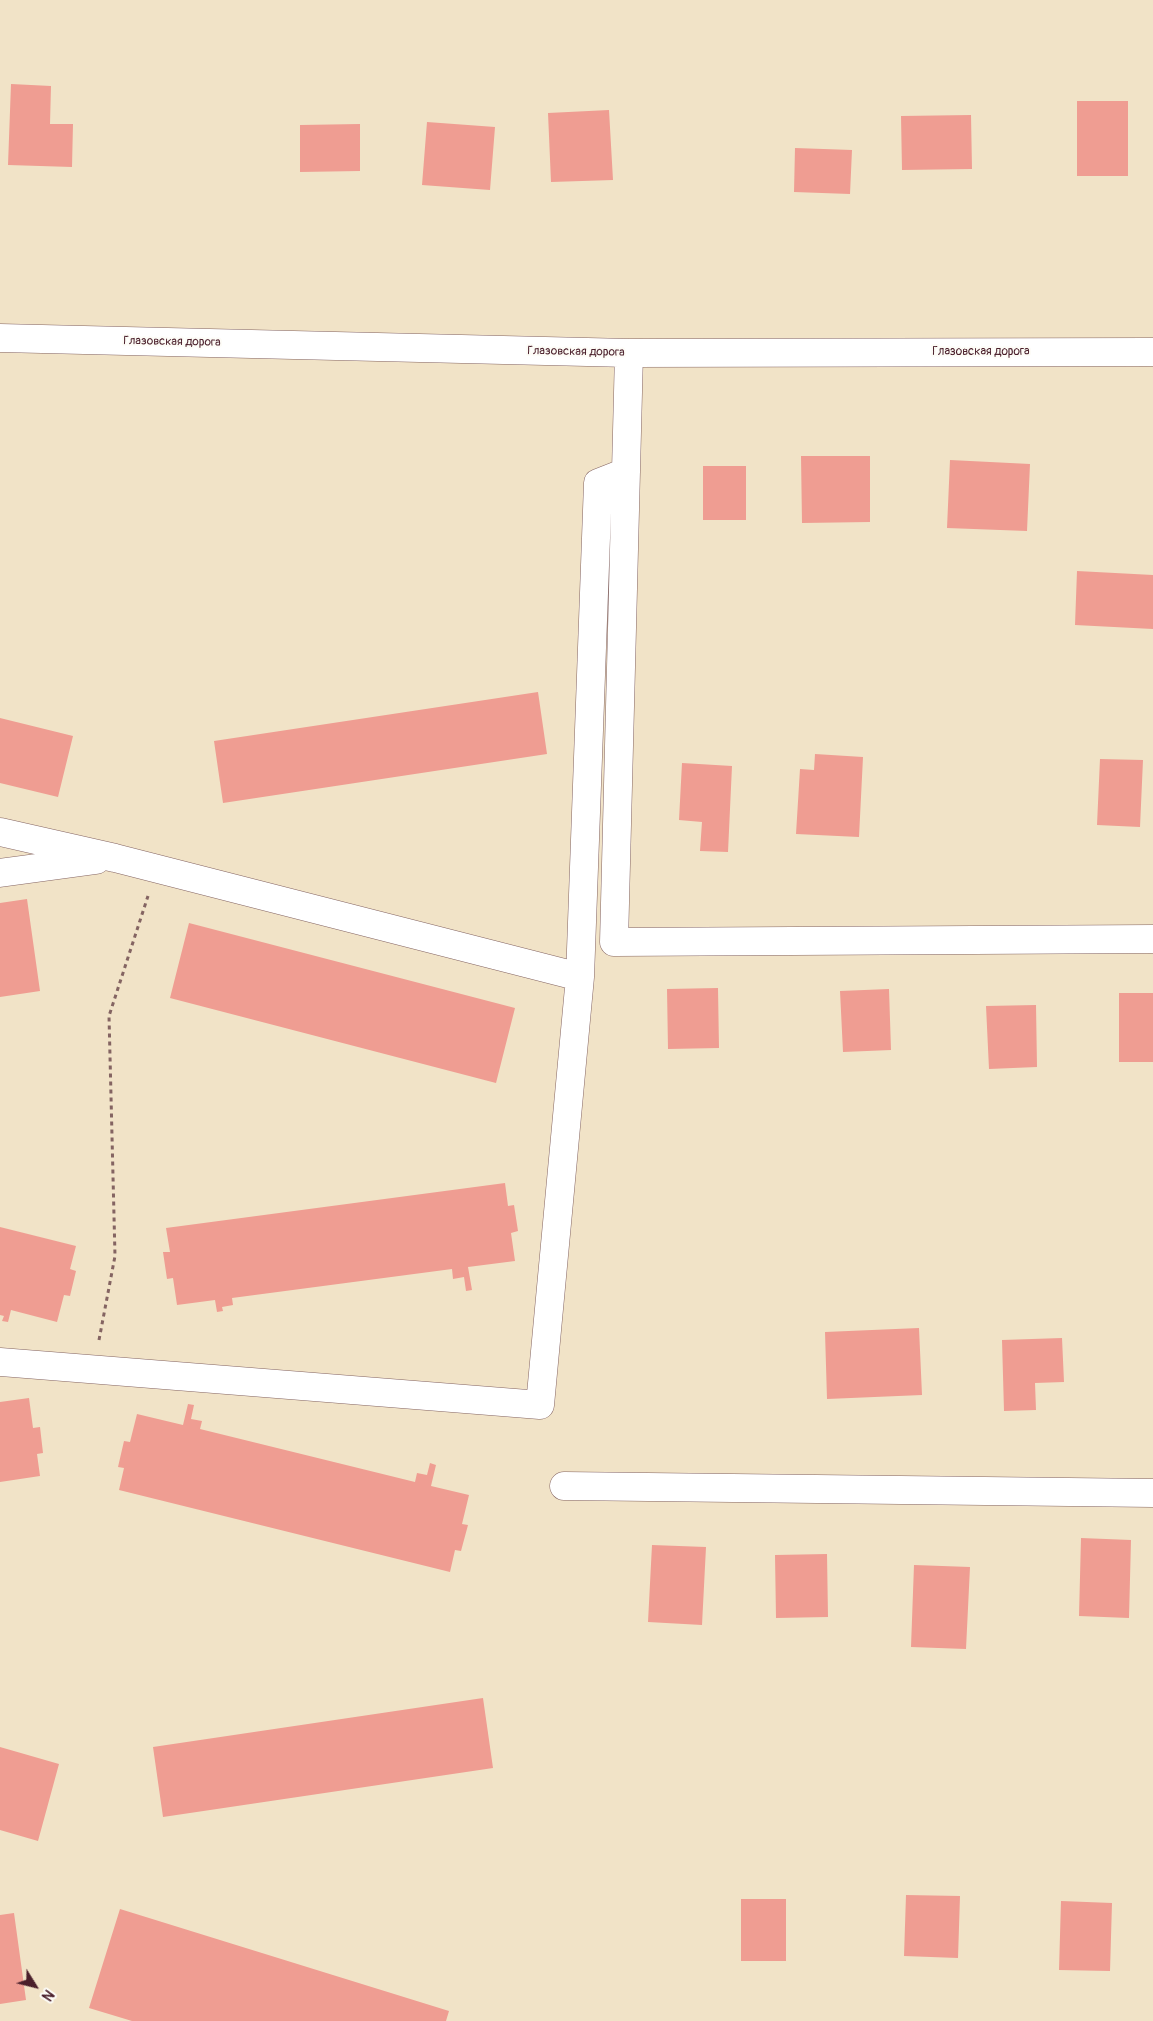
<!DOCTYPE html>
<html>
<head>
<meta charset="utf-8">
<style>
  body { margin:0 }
  #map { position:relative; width:1153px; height:2021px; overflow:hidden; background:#f1e3c7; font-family:Pangolin,sans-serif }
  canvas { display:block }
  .north { position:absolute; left:10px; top:1961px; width:50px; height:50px; -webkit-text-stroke:4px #fdfcf7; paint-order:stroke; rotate:126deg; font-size:14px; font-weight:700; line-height:20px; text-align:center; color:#4a1f2b }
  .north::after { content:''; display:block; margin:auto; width:18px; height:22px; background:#4a1f2b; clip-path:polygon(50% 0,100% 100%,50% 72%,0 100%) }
</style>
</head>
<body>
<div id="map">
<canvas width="1153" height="2021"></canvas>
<div class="north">N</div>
</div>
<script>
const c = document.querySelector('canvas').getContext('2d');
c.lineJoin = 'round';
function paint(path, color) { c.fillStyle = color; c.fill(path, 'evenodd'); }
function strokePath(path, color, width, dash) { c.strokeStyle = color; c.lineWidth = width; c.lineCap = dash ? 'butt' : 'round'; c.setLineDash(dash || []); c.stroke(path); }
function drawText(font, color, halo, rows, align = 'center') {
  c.font = font + ' Pangolin,sans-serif'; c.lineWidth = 4; c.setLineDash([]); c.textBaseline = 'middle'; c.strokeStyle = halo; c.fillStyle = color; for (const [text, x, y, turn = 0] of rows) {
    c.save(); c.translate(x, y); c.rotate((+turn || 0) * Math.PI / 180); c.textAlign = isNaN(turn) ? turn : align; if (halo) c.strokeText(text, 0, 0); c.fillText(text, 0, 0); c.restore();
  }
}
const building = new Path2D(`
  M11 84 51 86 50 124H73L72 167 8 165Z
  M1077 101H1128V176H1077Z
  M609 110 613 180 551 182 548 113Z
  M971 115 972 169 902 170 901 116Z
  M427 122 495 127 490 190 422 185Z
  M360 124V171L300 172V125Z
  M795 148 852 150 850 194 794 192Z
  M801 456H870V522L802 523Z
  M950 460 1030 464 1027 531 947 528Z
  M703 466H746V520H703Z
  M1077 571 1153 575V629L1075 625Z
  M538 692 547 754 223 803 214 741Z
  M0 718 73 736 58 797 0 783Z
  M815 754 863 757 859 837 796 834 800 769 814 770Z
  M1100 759 1143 760 1140 827 1097 825Z
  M682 763 732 766 728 852 700 851 702 822 679 820Z
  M27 899 40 991 0 997V903Z
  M189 923 515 1008 496 1083 170 998Z
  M718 988 719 1048 668 1049 667 989Z
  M889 989 891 1050 843 1052 840 991Z
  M1119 993H1153V1062H1119Z
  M1036 1005 1037 1067 989 1069 986 1006Z
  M505 1183 508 1206 514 1205 518 1231 511 1233 515 1261 468 1267 472 1290 466 1291 464 1277 453 1279 452 1269 232 1298 233 1305 222 1307 223 1311 217 1312 215 1300 177 1305 173 1278 167 1279 163 1252H170L166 1228Z
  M0 1227 76 1246 70 1269 76 1271 70 1296 64 1295 57 1322 11 1310 8 1322 2 1321 4 1316 0 1315Z
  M919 1328 922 1395 827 1399 825 1332Z
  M1062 1338 1064 1382 1035 1383 1036 1410 1004 1411 1002 1340Z
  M29 1398 33 1428 40 1427 43 1453 37 1454 40 1476 0 1482V1402Z
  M188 1404 194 1405 191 1419 202 1421 200 1429 415 1482 417 1473 427 1475 430 1463 436 1465 431 1486 469 1495 462 1524 468 1525 461 1551 455 1550 450 1572 119 1490 124 1468 118 1467 124 1441 130 1442 137 1414 183 1425Z
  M1081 1538 1131 1540 1129 1618 1079 1616Z
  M652 1545 706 1547 702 1625 648 1622Z
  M827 1554 828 1617 776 1618 775 1555Z
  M914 1565 970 1567 966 1649 911 1647Z
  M483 1698 493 1768 163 1817 153 1747Z
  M0 1747 59 1764 38 1841 0 1830Z
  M906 1895 960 1896 958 1958 904 1956Z
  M741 1899H786V1961H741Z
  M1061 1901 1112 1903 1110 1971 1059 1970Z
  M120 1909 449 2011 446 2021H132L89 2008Z
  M14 1913 26 2000 0 2004V1915Z`);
const path = new Path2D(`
  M99 1340 115 1256 109 1016 148 896`);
const minor = new Path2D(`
  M0 338 629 353 1153 352
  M629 353 614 942 1153 939
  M0 832 115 858 580 977 598 483 626 472
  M0 873 96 860
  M0 1362 540 1405 580 977
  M564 1486 1153 1493`);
const streetNames = [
  ["Глазовская дорога",172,342,1],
  ["Глазовская дорога",576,352,1],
  ["Глазовская дорога",981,352]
];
paint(building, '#ef9d92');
strokePath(minor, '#846462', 29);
strokePath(path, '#846462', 3, [4, 4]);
strokePath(minor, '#fff', 28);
drawText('12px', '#4a1f2b', '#fdfcf7', streetNames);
</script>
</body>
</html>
